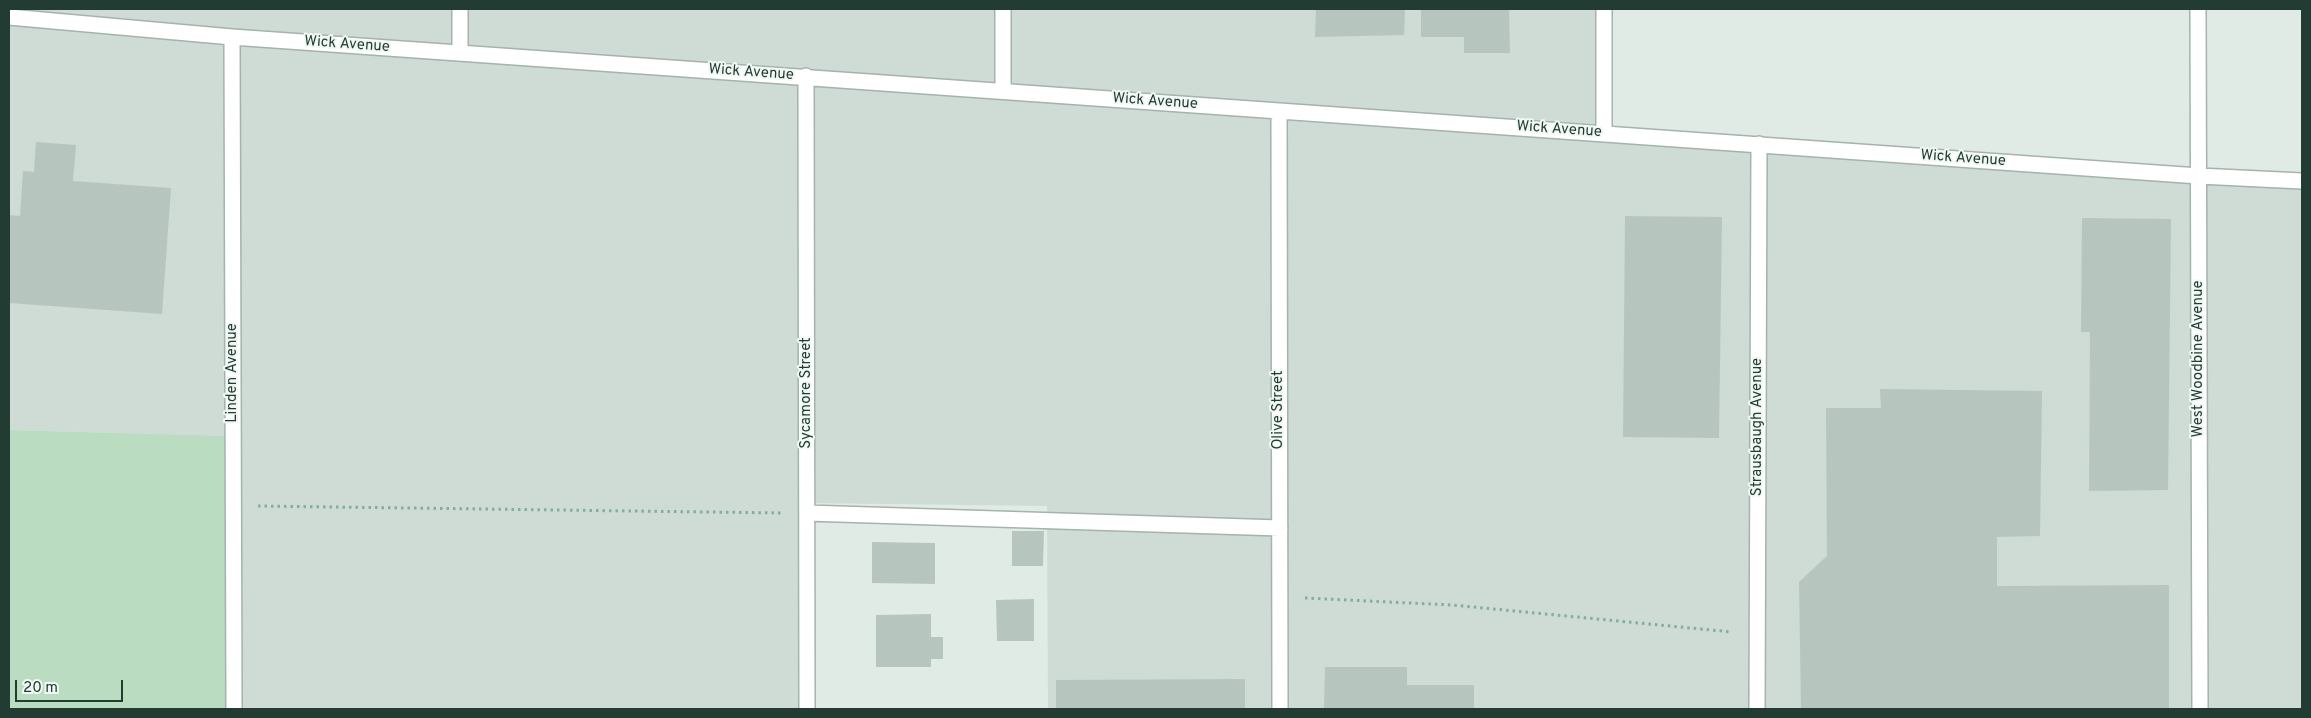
<!DOCTYPE html>
<html>
<head>
<meta charset="utf-8">
<style>
  body { margin:0 }
  #map { position:relative; width:2311px; height:718px; overflow:hidden; background:#e1ebe6; font-family:Overpass,sans-serif }
  canvas { display:block }
  .frame { position:absolute; inset:0; border:10px solid #223c33; pointer-events:none }
  .scale { position:absolute; left:15px; top:680px; width:108px; height:22px; box-sizing:border-box; border:2px solid #223c33; border-top:0; padding-left:6px; font-size:15px; line-height:18px; white-space:nowrap; color:#223c33; -webkit-text-stroke:4px #f1f8f4; paint-order:stroke }
</style>
</head>
<body>
<div id="map">
<canvas width="2311" height="718"></canvas>
<div class="frame"></div>
<div class="scale">20 m</div>
</div>
<script>
const c = document.querySelector('canvas').getContext('2d');
c.lineJoin = 'round';
function paint(path, color) { c.fillStyle = color; c.fill(path, 'evenodd'); }
function strokePath(path, color, width, dash) { c.strokeStyle = color; c.lineWidth = width; c.lineCap = dash ? 'butt' : 'round'; c.setLineDash(dash || []); c.stroke(path); }
function drawText(font, color, halo, rows, align = 'center') {
  c.font = font + ' Overpass,sans-serif'; c.lineWidth = 4; c.setLineDash([]); c.textBaseline = 'middle'; c.strokeStyle = halo; c.fillStyle = color; for (const [text, x, y, turn = 0] of rows) {
    c.save(); c.translate(x, y); c.rotate((+turn || 0) * Math.PI / 180); c.textAlign = isNaN(turn) ? turn : align; if (halo) c.strokeText(text, 0, 0); c.fillText(text, 0, 0); c.restore();
  }
}
const built = new Path2D(`
  M9 9H1604V132L2302 181V709H1048L1047 506 808 503 807 709H234L233 436 9 430Z`);
const green = new Path2D(`
  M9 430 233 436 234 709H9Z`);
const building = new Path2D(`
  M1316 9H1405L1404 35 1315 37Z
  M1421 9H1509L1510 53H1464V37H1421Z
  M36 142 76 145 73 181 171 188 162 314 9 303V215L20 216 23 171 34 172Z
  M1625 216 1722 217 1719 438 1623 437Z
  M2082 218 2171 219 2168 490 2089 491 2090 332H2081Z
  M1880 389 2042 391 2040 536 1997 537V586L2169 585V709H1801L1799 582 1827 556 1826 408H1881Z
  M1012 531H1044L1043 566H1012Z
  M872 542 935 543V584L872 583Z
  M1034 599V641H997L996 600Z
  M931 614V637H943V659H931V667H876V615Z
  M1325 667H1407V685H1474V709H1324Z
  M1245 679V709H1056V680Z`);
const path = new Path2D(`
  M258 506 782 513
  M1305 598 1452 605 1732 632`);
const minor = new Path2D(`
  M460 9V53
  M1003 9V90
  M1604 9V133
  M2198 9 2200 709
  M9 17 232 37 2199 176 2302 181
  M232 37 234 709
  M806 76 807 709
  M1279 111 1280 709
  M807 513 1280 528
  M1757 709 1759 144`);
const streetNames = [
  ["Wick Avenue",347,45,4],
  ["Wick Avenue",751,73,4],
  ["Wick Avenue",1155,102,4],
  ["Wick Avenue",1559,130,4],
  ["Wick Avenue",1963,159,4],
  ["West Woodbine Avenue",2199,359,-90],
  ["Linden Avenue",233,373,-90],
  ["Sycamore Street",807,393,-90],
  ["Olive Street",1279,410,-90],
  ["Strausbaugh Avenue",1758,427,-90]
];
paint(built, '#cfdbd5');
paint(green, '#badcc1');
paint(building, '#b6c6bf');
strokePath(minor, '#a4b3ad', 18);
strokePath(path, '#82af9d', 3, [2.5, 4]);
strokePath(minor, '#fff', 15);
drawText('15px', '#223c33', '#f1f8f4', streetNames);
</script>
</body>
</html>
